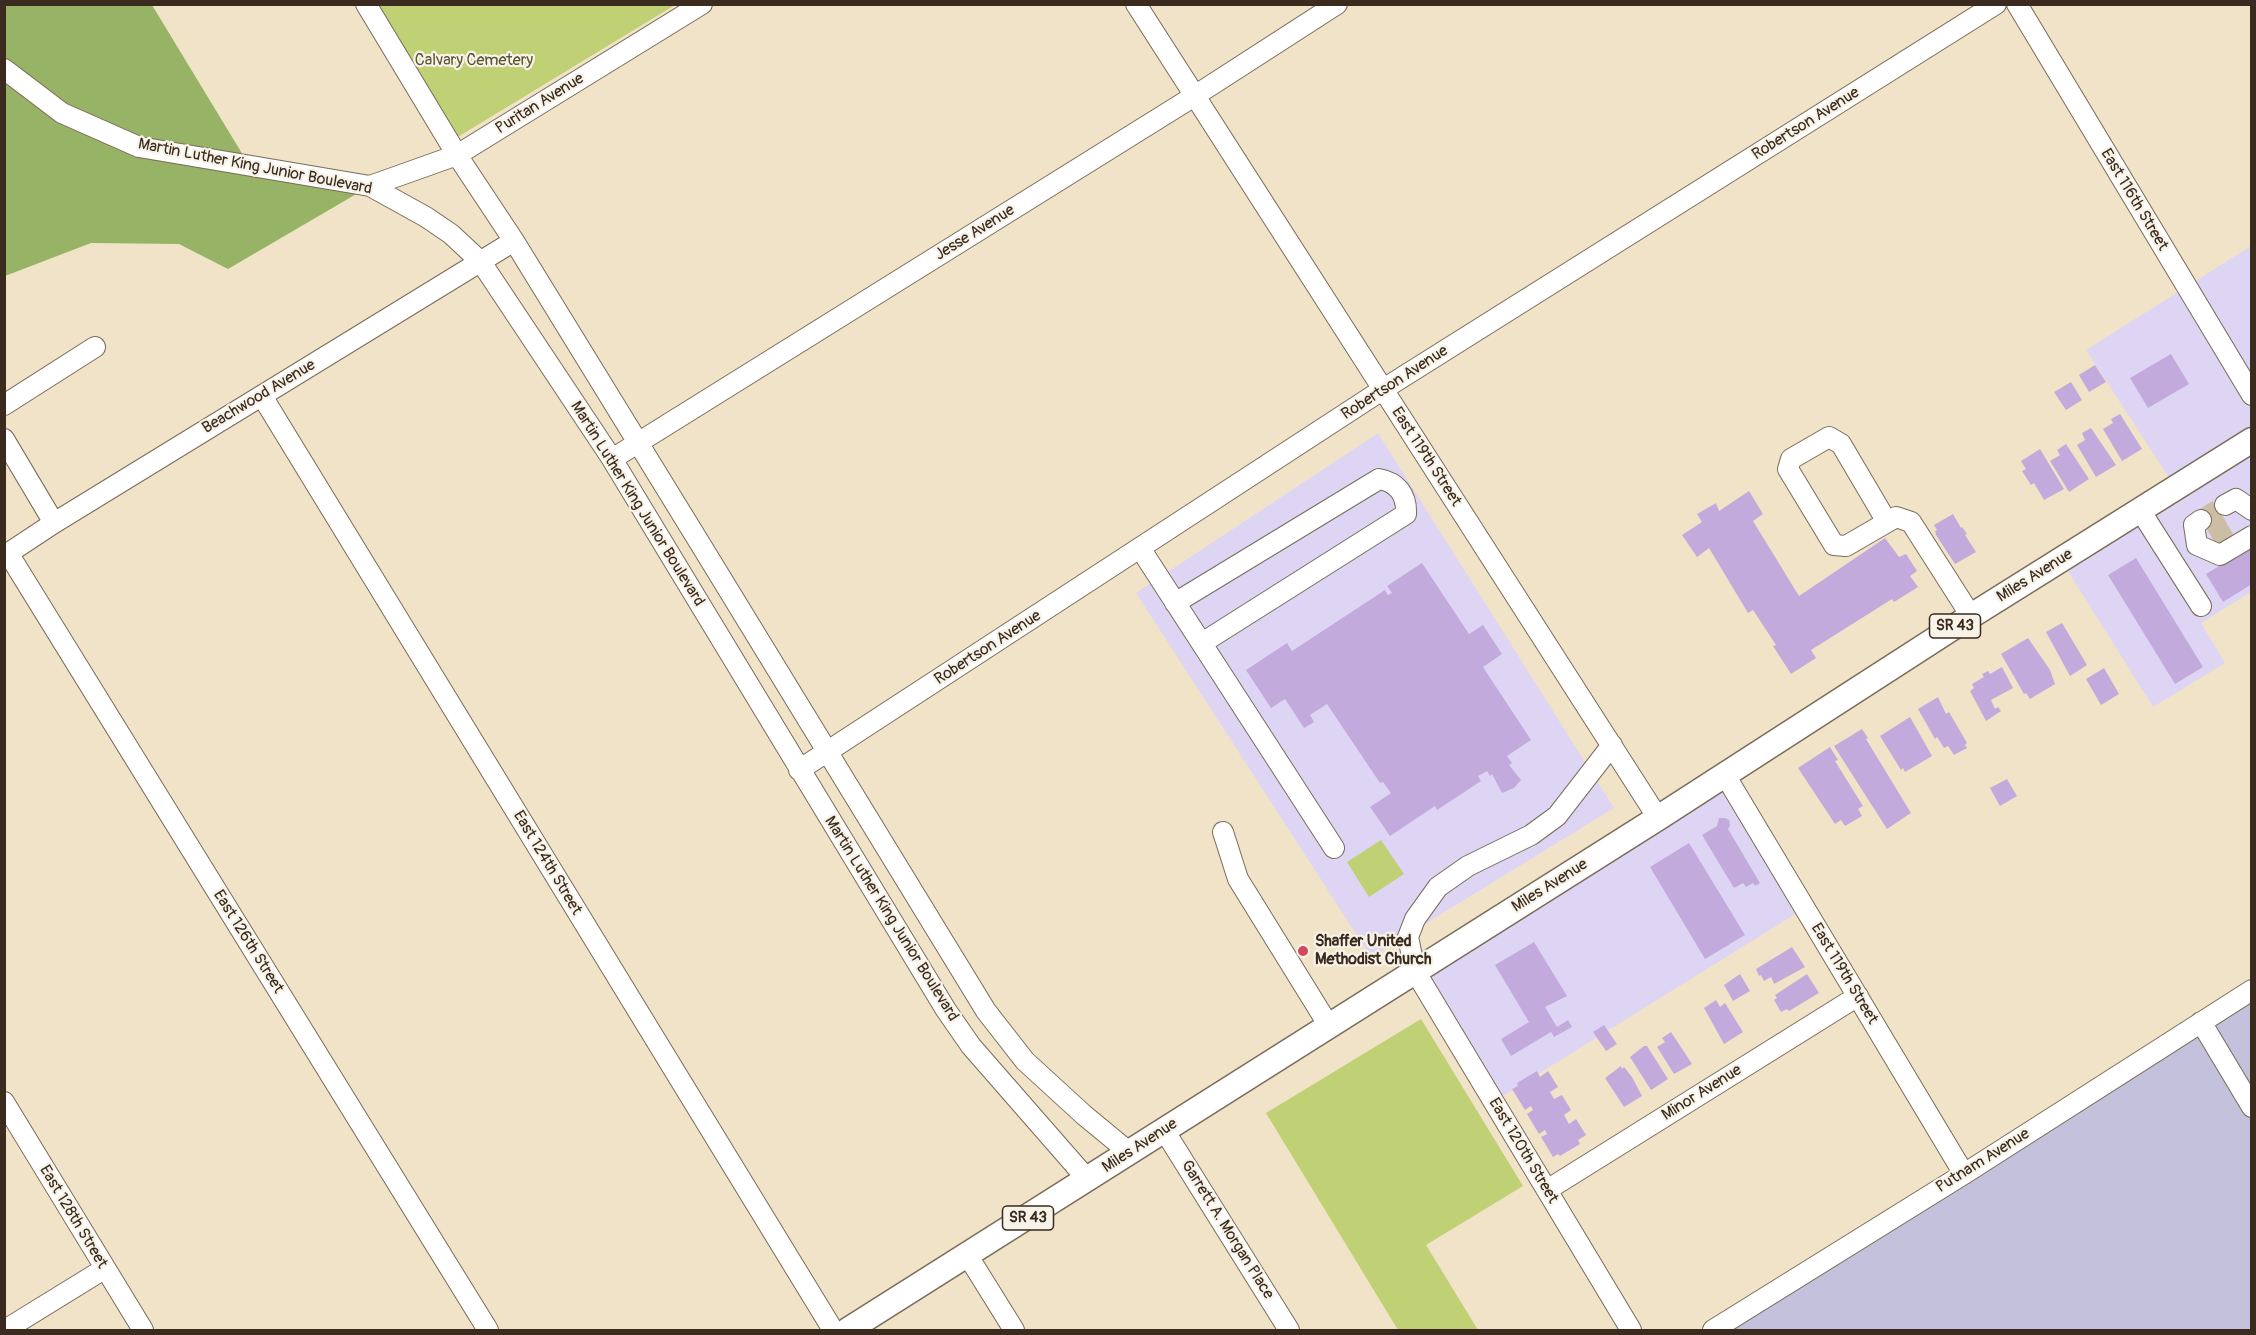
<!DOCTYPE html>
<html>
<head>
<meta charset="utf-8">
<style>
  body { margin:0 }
  #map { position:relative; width:2256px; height:1335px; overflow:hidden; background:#f0e3c7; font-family:Pangolin,sans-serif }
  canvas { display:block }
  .frame { position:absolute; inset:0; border:6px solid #3b2a1e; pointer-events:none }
</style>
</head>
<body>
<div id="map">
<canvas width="2256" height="1335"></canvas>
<div class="frame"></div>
</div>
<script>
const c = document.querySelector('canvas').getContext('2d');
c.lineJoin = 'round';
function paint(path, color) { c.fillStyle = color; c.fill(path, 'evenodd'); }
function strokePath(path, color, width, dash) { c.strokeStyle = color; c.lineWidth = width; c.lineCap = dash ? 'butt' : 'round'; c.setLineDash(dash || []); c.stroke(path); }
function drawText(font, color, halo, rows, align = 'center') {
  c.font = font + ' Pangolin,sans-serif'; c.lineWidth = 4.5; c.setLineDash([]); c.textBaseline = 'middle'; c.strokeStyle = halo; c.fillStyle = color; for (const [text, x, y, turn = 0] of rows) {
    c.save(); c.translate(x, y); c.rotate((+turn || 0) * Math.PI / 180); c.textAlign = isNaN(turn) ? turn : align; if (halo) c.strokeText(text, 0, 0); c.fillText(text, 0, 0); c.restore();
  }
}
const built = new Path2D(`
  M2251 246V592L2201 623 2225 663 2153 707 2061 560 2176 488 2086 350Z
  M1378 433 1614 808 1371 957 1136 593Z
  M1725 775 1805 908 1493 1102 1415 971Z`);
const industrial = new Path2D(`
  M2251 990V1330H1713Z`);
const green = new Path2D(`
  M374 5H675L456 138Z
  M1381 840 1404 874 1369 897 1347 862Z
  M1421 1019 1523 1186 1426 1245 1478 1330H1398L1266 1113Z`);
const forest = new Path2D(`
  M5 5H152L249 165 370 186 228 269 179 244 91 243 5 276Z`);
const building = new Path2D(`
  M2171 354 2189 384 2148 408 2130 378Z
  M2095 365 2106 382 2089 392 2079 375Z
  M2071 382 2082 400 2066 410 2054 392Z
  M2120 414 2142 449 2122 461 2103 429 2113 423 2111 419Z
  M2091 428 2116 465 2096 477 2077 445 2085 440 2082 433Z
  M2066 444 2089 479 2069 492 2050 461 2060 455 2057 450Z
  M2040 449 2064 489 2044 500 2034 483 2031 485 2022 471 2026 469 2021 461Z
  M1749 491 1763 514 1753 521 1799 596 1885 538 1899 557 1906 554 1917 571 1910 576 1918 587 1894 602 1892 599 1811 650 1816 658 1791 674 1773 646 1776 645 1753 610 1748 613 1709 548 1697 557 1682 535 1702 522 1697 514 1716 503 1719 511Z
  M1953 514 1961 528 1962 527 1967 534 1965 535 1976 552 1955 564 1936 535 1935 531 1937 530 1934 525Z
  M2252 546V584L2223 602 2206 574Z
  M2136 558 2203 667 2175 684 2108 575Z
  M1422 563 1469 634 1483 625 1502 654 1483 667 1531 740 1507 756 1512 763 1509 765 1521 780 1514 788 1502 793 1492 774 1490 776 1487 771 1478 776 1481 781 1437 810 1435 806 1390 836 1370 807 1391 793 1383 782 1380 783 1327 704 1310 715 1314 722 1304 728 1285 699 1271 708 1246 670 1287 643 1292 651 1385 590 1388 595 1392 593 1387 586Z
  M2062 623 2087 665 2070 676 2046 632Z
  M2028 638 2050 670 2055 684 2030 699 2026 693 2024 694 2001 654Z
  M2002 667 2013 688 1991 700 1995 709 1998 707 2001 711 1986 721 1970 691 1974 688 1972 684 1984 677 1982 674 1988 671 1990 674Z
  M2104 668 2119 694 2101 705 2086 679Z
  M1938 697 1946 714 1949 712 1967 743 1965 745 1967 748 1954 755 1948 746 1944 748 1937 737 1935 739 1918 709Z
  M1910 717 1932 756 1905 772 1903 768 1901 770 1880 736Z
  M1862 729 1868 738 1866 739 1911 813 1887 829 1834 746Z
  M1830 747 1838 760 1835 761 1863 806 1858 809 1862 816 1845 826 1841 820 1835 824 1798 768Z
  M2007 779 2017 796 2000 806 1990 788Z
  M1719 818H1725L1729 820 1730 826 1728 829 1760 883 1755 886 1753 883 1746 887 1743 883 1734 888 1702 835 1717 826Z
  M1689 843 1745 935 1705 959 1650 867Z
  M1534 942 1567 996 1545 1007 1557 1027 1568 1020 1572 1027 1554 1037 1551 1032 1511 1056 1501 1039 1529 1022 1495 965Z
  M1792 947 1805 967 1774 984 1771 977 1764 981 1761 975 1759 976 1756 969Z
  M1740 974 1750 991 1733 1001 1724 985Z
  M1807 974 1819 993 1789 1011 1787 1009 1781 1012 1774 1000 1777 998 1775 995Z
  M1716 1000 1720 1007 1725 1003 1743 1032 1724 1044 1704 1008Z
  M1604 1025 1617 1044 1606 1051 1593 1032Z
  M1671 1032 1692 1064 1674 1074 1657 1047 1665 1042 1662 1038Z
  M1644 1046H1647L1668 1079 1651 1090 1630 1057Z
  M1621 1066 1622 1069 1624 1067 1632 1077 1642 1096 1624 1107 1605 1078Z
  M1537 1071 1540 1077 1548 1071 1558 1087 1550 1092 1554 1099 1562 1095 1571 1110 1564 1115 1569 1124 1576 1119 1586 1135 1578 1140 1580 1144 1560 1156 1558 1154 1553 1157 1541 1137 1547 1134 1545 1130 1539 1134 1527 1114 1533 1110 1531 1106 1525 1110 1512 1089 1518 1086 1517 1083Z`);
const minorTunnel = new Path2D(`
  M2201 520 2225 505
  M2211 536 2235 522`);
const minor = new Path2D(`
  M366 4 457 155 514 241 704 550 986 1011 1025 1061 1084 1115 1130 1153
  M1136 4 1658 818
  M2017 4 2252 395
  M4 69 62 113 139 147 370 186 426 217 451 234 481 262 612 459 946 1010 971 1046 1088 1180
  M370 186 457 155 702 4
  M262 396 833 1330
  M4 405 95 347
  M4 439 54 523
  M612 459 1196 95 1337 4
  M2225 505 2236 499 2252 510
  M2140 510 2201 606
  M2201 520 2194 525 2197 545 2220 555 2252 536
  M1887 522 1841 444 1829 437 1791 459 1788 469 1834 545 1846 546 1896 517 1911 522 1971 616
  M1140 548 1334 848
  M8 553 488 1330
  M4 556 54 523 514 241
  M1175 603 1379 479C1397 482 1407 495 1406 514L1202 643
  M1612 745 1557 816 1531 835 1468 866 1438 887 1415 919 1408 937 1415 971 1631 1330
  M799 770 1382 390 1996 4
  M1725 775 1964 1174
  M1223 832 1238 879 1329 1026
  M2201 1022 2252 1107
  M4 1102 143 1330
  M1164 1130 1289 1330
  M1547 1190 1858 996
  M968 1256 1014 1330
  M5 1330 104 1269
  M1713 1330 1964 1174 2252 990`);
const major = new Path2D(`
  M848 1330 1658 818 1971 616 2252 440`);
const markers = [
  [1303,951,6,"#d1495b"]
];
const shields = [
  [1955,626,51],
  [1028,1218,51]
];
const shieldNames = [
  ["SR 43",1955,626],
  ["SR 43",1028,1218]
];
const parkNames = [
  ["Calvary Cemetery",474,61]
];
const streetNames = [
  ["Puritan Avenue",540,104,-32],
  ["Robertson Avenue",1806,124,-32],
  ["Martin Luther King Junior Boulevard",255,167,11],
  ["East 116th Street",2134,200,59],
  ["Jesse Avenue",975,233,-32],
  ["Robertson Avenue",1395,383,-33],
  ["Beachwood Avenue",259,397,-31],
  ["East 119th Street",1426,457,57],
  ["Martin Luther King Junior Boulevard",637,504,58],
  ["Miles Avenue",2035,576,-32],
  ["Robertson Avenue",988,648,-33],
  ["East 124th Street",547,863,59],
  ["Miles Avenue",1550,886,-32],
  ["Martin Luther King Junior Boulevard",891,919,58],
  ["East 126th Street",248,942,58],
  ["East 119th Street",1844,974,59],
  ["Minor Avenue",1702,1093,-32],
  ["Miles Avenue",1140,1146,-33],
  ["East 120th Street",1523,1151,59],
  ["Putnam Avenue",1983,1161,-32],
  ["East 128th Street",73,1217,59],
  ["Garrett A. Morgan Place",1227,1230,58]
];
const poiNames = [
  ["Shaffer United",1315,942],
  ["Methodist Church",1315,960]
];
paint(built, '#ded5f5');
paint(industrial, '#c3c1db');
paint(green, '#bfd174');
paint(forest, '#97b366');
paint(building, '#c2abdc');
strokePath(minorTunnel, '#ccbea5', 20, [20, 10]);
strokePath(minor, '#7a6b59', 22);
strokePath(major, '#7a6b59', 27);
strokePath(minor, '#fff', 20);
strokePath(major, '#fff', 24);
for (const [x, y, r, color] of markers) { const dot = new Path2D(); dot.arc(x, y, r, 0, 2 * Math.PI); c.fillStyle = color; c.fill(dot); strokePath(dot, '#f7f3e8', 2); }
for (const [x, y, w] of shields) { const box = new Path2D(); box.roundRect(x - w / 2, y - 12, w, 24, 4.5); c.fillStyle = '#f7f3e8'; c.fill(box); strokePath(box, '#3b2a1e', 1.5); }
drawText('bold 15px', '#3b2a1e', null, shieldNames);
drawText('16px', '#5c5434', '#f7f3e8', parkNames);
drawText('16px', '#3b2a1e', '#f7f3e8', streetNames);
drawText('bold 16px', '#3b2a1e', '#f7f3e8', poiNames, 'left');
</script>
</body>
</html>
